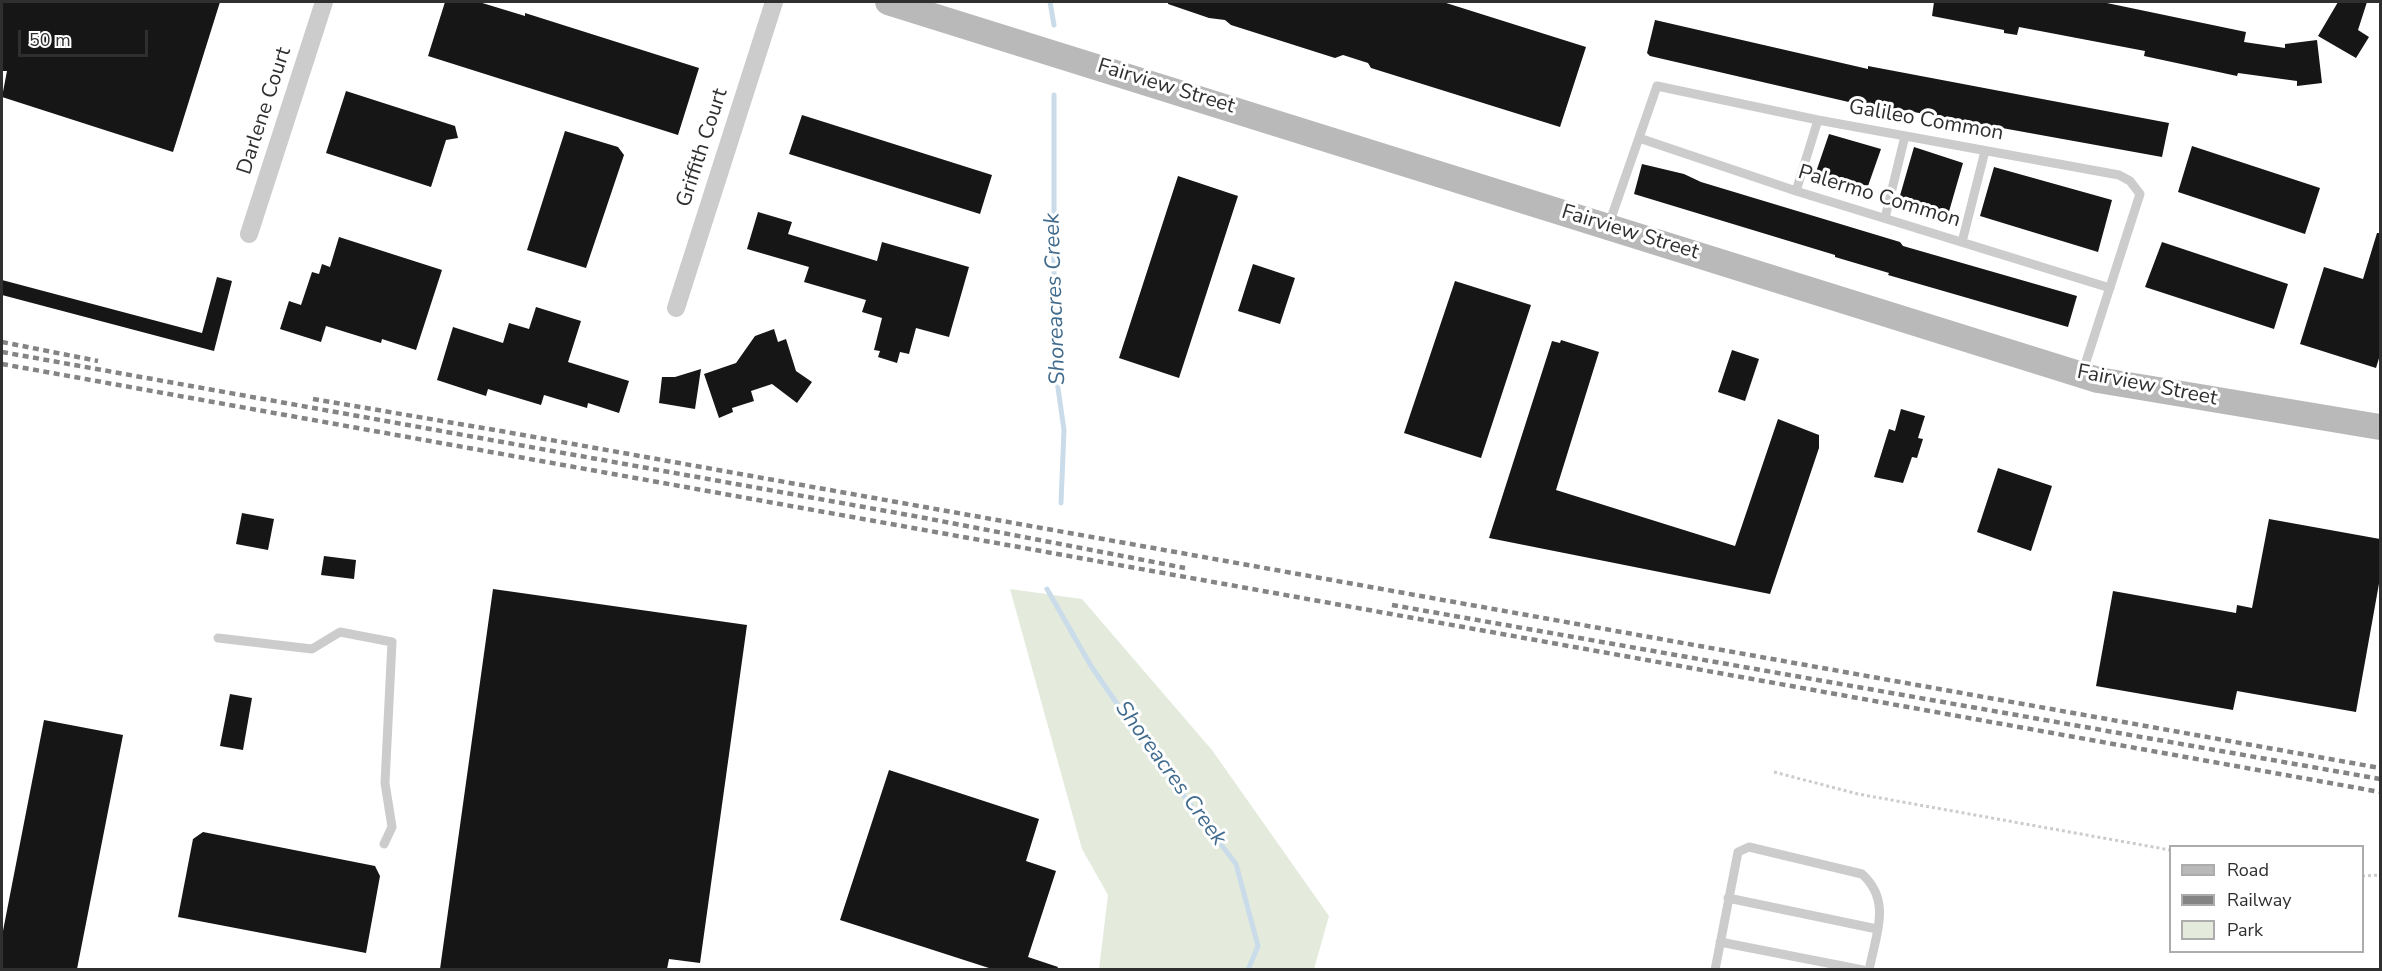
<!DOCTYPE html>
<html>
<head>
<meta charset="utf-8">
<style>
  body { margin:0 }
  #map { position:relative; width:2382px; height:971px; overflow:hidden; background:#fff; font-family:"Nunito Sans",sans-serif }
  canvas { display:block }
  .frame { position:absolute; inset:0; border:3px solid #2f2f2f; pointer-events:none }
  .legend { position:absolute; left:2169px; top:845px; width:195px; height:108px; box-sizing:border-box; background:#fff; border:2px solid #acacac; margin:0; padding:8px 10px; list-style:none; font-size:18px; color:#2f2f2f }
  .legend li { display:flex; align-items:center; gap:12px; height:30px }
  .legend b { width:30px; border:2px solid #acacac }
  .scale { position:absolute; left:18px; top:30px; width:130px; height:27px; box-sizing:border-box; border:3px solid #2f2f2f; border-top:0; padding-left:8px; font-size:18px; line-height:21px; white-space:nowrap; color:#2f2f2f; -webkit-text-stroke:4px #fff; paint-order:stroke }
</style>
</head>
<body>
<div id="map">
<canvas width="2382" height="971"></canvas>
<div class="frame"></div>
<ul class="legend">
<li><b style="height:8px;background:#b9b9b9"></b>Road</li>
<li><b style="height:8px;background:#848484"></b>Railway</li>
<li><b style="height:16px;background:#e4ebdd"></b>Park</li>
</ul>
<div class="scale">50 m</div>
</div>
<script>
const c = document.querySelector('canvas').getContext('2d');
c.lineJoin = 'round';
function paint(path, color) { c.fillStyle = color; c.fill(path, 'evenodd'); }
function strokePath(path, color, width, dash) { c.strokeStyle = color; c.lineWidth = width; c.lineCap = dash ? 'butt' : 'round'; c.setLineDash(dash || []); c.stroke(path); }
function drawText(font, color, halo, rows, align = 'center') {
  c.font = font + ' "Nunito Sans",sans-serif'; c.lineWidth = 6; c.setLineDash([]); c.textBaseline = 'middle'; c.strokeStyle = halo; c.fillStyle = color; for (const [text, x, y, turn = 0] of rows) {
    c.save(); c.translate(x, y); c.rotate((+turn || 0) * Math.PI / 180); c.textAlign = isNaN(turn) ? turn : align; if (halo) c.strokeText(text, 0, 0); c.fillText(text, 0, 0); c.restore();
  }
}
const green = new Path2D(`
  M1010 589 1082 599 1212 750 1329 916 1314 969H1099L1108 895 1082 849Z`);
const stream = new Path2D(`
  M1050 2 1054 25
  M1054 95V360L1064 430 1061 503
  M1047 589 1091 666 1151 753 1236 864 1258 946 1248 970`);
const building = new Path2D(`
  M2 2H220L173 152 2 97 7 71H2Z
  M445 2H479L525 16V13L699 68 678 135 428 56Z
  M1168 2H1443L1586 47 1560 127 1371 68 1368 63 1343 55 1335 58 1231 25 1225 20 1209 18 1168 4Z
  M1934 2H2102L2246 32 2244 42 2285 48V44L2317 40 2322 83 2297 86V81L2238 73 2237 76 2144 56 2145 51 2019 27 2017 35 2004 33V30L1932 16Z
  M2338 2H2367L2358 30 2369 37 2356 58 2318 36Z
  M1655 20 1868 69V66L2169 123 2162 157 1853 101V103L1650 56 1647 53Z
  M346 91 455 126 458 138 446 140 431 187 326 153Z
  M802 115 992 175 980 214 789 154Z
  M565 131 618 147 624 155 586 268 527 250Z
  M1829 134 1881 149 1868 186 1816 172Z
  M2192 146 2320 188 2305 234 2178 192Z
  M1914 147 1963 163 1948 215 1899 199Z
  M1642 164 1684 174 1701 182 1900 242 1903 246 2077 296 2068 327 1888 275 1889 273 1835 257V255L1634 194Z
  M1994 167 2112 200 2098 252 1980 216Z
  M1178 176 1238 196 1179 378 1119 358Z
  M758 212 792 222 788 234 877 261 882 242 969 267 949 337 916 328 909 354 900 352 897 363 878 357 880 351 874 350 882 318 862 312 866 300 804 282 809 267 747 249Z
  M2377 233H2380V355L2376 368 2300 344 2324 267 2363 279Z
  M339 237 442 270 416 350 382 339 381 343 326 326 321 342 280 329 289 301 301 305 312 272 319 274 322 264 330 267Z
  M2162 242 2288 284 2274 329 2145 287Z
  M1253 264 1295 278 1280 324 1238 311Z
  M217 277 232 281 214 351 2 295V280L202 333Z
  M1455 281 1531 305 1481 458 1404 433Z
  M536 307 581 321 568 362 629 381 619 413 588 403 587 408 544 395 541 405 488 389 486 396 437 380 453 327 503 343 509 323 529 329Z
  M774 329 778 342 786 339 796 371 812 382 797 403 772 384 751 391 754 401 732 408 733 412 719 418 704 374 736 363 755 336Z
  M1561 340 1599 352 1556 490 1735 546 1778 419 1819 435V448L1770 594 1489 538 1552 341 1560 343Z
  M1732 350 1759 359 1745 401 1718 392Z
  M701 369 695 409 659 403 662 377H675Z
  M1901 409 1925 416 1918 438 1923 439 1917 458 1912 457 1903 483 1874 477 1889 429 1895 431Z
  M1998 468 2052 486 2031 551 1977 532Z
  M242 513 274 519 268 550 236 544Z
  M2269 519 2380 539V578L2356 712 2237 691 2233 710 2096 686 2113 591 2236 613 2237 605 2252 608Z
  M324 556 356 560 354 579 321 575Z
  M493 589 747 625 700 963 669 959 667 969H440Z
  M230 694 252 698 243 750 220 746Z
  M44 720 123 735 77 969H2V936Z
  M889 770 1039 819 1026 861 1056 871 1028 957 1058 967 1057 969H992L840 920Z
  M203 832 375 866 380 876 366 953 178 917 193 839Z`);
const path = new Path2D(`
  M1774 772 1858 794 2170 850
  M2362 876 2380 875`);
const service = new Path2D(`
  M1639 138 1796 191 2110 288
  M1796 191 1818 120
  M1885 218 1905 136
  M1609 224 1657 86 1818 120 2119 175 2130 181 2140 194 2082 374
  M1962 242 1985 151
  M218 638 312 649 340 632 392 642 385 783 392 827 384 844
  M1728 898 1877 929
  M1720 942 1863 970
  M1715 970 1738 852 1749 847 1862 874C1892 901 1876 934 1869 970`);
const minor = new Path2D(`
  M249 234 324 2
  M676 308 774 2`);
const secondary = new Path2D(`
  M888 2 2098 380 2380 427`);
const rail = new Path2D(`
  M2 342 98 361
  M2 352 925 518 1185 568
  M2 364 2380 792
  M313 399 495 430 2380 768
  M1392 605 2380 779`);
const streetNames = [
  ["Fairview Street",1166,87,17],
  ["Darlene Court",265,111,-72],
  ["Galileo Common",1926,121,10],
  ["Griffith Court",703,148,-72],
  ["Palermo Common",1879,197,17],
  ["Fairview Street",1630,233,17],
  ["Fairview Street",2147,386,11]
];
const waterNames = [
  ["Shoreacres Creek",1056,299,-92],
  ["Shoreacres Creek",1170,774,54]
];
paint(green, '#e4ebdd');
strokePath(stream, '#cadcea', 5);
paint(building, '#161616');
strokePath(path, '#ccc', 3, [3, 3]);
strokePath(service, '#ccc', 9);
strokePath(minor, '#ccc', 18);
strokePath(secondary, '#b9b9b9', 26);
strokePath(rail, '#848484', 4.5, [6, 4.5]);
drawText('21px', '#2f2f2f', '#fff', streetNames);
drawText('italic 22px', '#406b8d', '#fff', waterNames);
</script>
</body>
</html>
